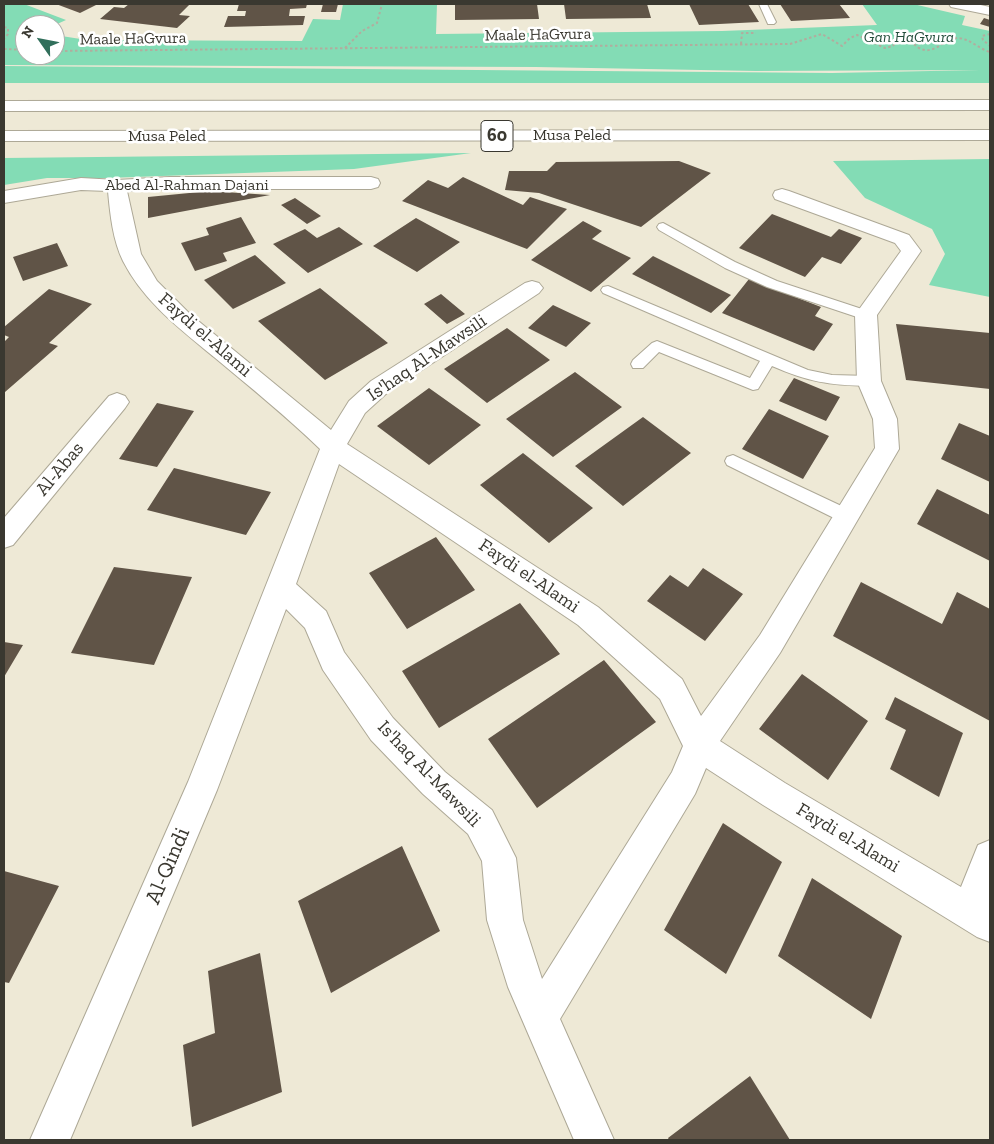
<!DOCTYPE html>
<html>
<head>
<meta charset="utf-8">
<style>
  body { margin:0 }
  #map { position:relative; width:994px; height:1144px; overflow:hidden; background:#eee9d6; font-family:"Zilla Slab",serif }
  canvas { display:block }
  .frame { position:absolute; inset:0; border:5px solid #3a3830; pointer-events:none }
  .north { position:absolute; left:15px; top:15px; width:50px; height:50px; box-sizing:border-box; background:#fff; border:1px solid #b0afac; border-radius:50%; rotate:303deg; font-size:14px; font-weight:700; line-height:20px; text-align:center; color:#3a3830 }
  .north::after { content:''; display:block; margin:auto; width:18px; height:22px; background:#316f5b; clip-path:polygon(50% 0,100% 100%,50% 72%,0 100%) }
</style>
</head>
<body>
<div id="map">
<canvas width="994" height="1144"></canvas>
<div class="frame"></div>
<div class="north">N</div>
</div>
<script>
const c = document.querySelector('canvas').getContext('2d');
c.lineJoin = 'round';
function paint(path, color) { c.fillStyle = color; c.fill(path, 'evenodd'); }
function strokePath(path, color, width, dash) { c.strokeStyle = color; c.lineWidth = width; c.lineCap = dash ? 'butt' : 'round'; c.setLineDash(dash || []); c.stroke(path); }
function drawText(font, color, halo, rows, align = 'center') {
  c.font = font + ' "Zilla Slab",serif'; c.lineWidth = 5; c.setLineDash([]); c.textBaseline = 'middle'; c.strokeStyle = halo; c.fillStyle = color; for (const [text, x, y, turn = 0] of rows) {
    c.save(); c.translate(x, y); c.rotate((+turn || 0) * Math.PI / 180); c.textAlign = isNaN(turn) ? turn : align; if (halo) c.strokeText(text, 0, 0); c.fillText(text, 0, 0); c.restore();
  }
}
const green = new Path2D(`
  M4 4H24L66 20 55 25H25V55H55V35L87 40 302 41 313 19 340 20 343 4H437L436 34 722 31 877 25 862 4H913L965 16 962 25 990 31V83H4V66L832 73 980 70 756 71 536 67 4 65Z
  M471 153 354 169 107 178H47L4 185V158Z
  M990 159V297L929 285 945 254 932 229 865 198 833 161Z`);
const building = new Path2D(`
  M56 4H98L80 13Z
  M129 4H190L179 15 190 16 177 28 100 19 114 7 124 8Z
  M239 4H307L306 8 290 9 289 16H305L303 25 224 27 228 16H245L246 11H237Z
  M323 4H338L336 12H321Z
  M455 4H537L539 19 455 20Z
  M564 4H647L651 18 566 19Z
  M689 4H748L759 22 699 25Z
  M780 4H839L850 18 791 21Z
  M984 18 990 20V27L980 24Z
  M679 161 711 173 641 227 539 193 505 190 509 171H547L556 162Z
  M463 177 523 205 530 197 567 209 527 249 402 201 428 180 448 188Z
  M210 191 270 195 148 218V197Z
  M295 198 321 216 307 224 281 205Z
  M772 214 831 237 839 229 862 238 841 264 822 257 805 277 739 248Z
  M241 217 256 243 223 253 227 261 195 271 181 243 209 235 206 228Z
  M416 218 460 242 417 272 373 246Z
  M583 221 602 231 592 239 631 258 591 292 531 260Z
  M339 227 363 244 308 273 273 244 305 229 317 238Z
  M57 243 68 266 23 281 13 257Z
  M255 255 286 283 233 309 204 280Z
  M653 256 731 295 711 313 632 274Z
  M749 279 821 307 815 316 833 324 814 351 722 313Z
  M320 288 388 343 325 380 258 321Z
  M49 289 92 304 49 343 58 346 5 392H4V342L9 337 4 335V327Z
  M441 294 465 314 447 324 424 304Z
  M553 305 591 323 566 347 528 328Z
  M896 324 990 333V389L906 380Z
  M507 328 550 360 487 403 444 369Z
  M575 372 622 407 553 457 506 419Z
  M794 378 840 397 826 421 779 401Z
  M429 388 481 425 429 465 377 426Z
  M157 403 194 411 157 467 119 459Z
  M769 409 829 436 803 479 742 449Z
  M643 417 691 453 623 506 575 466Z
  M959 423 990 436V482L941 459Z
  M523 453 593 508 549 543 480 485Z
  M174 468 271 492 246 535 147 510Z
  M937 489 990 515V561L917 524Z
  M436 537 475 590 407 629 369 573Z
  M114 567 192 577 154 665 71 653Z
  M703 568 743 594 705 641 647 601 670 575 688 587Z
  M861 582 942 624 957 592 990 609V721L833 636Z
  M520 603 560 654 439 728 402 671Z
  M4 642 23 645 4 677Z
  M604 660 656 722 537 808 488 739Z
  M802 674 868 721 828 780 759 729Z
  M895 697 963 733 939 797 890 769 906 730 885 719Z
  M723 823 782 862 726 974 664 930Z
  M402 846 440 931 331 993 298 901Z
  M4 871 59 886 9 983 4 982Z
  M812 878 902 936 871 1019 778 956Z
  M260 953 282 1092 192 1127 183 1045 215 1033 208 971Z
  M750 1076 790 1140H669L668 1138Z`);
const path = new Path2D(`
  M4 27 8 28V34L4 39
  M990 34 982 36 983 40 990 46
  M741 44 742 33H756
  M345 48 362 31 377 23 382 4
  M4 49 25 50
  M55 51 790 44 822 34 842 46 850 38 857 35 885 48 893 46 898 37 904 35C910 39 914 45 919 48 934 56 943 39 957 38 969 38 979 49 990 52`);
const service = new Path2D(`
  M759 4H767L776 22 774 24H768Z
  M663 223 735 262 777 281 871 312 873 315 871 318 866 320 767 287 725 268 659 230 657 227 659 224Z
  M608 286 808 370 832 375 869 376 874 377 876 381 874 385 869 386C828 385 809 382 772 366L758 389 753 390 659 352 643 368H633L631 364 633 360 652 343 657 341 750 378 760 361 603 293 601 290 603 287Z
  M733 455 852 511 854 516 852 521 846 523 840 521 727 465 725 461 727 457Z`);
const minor = new Path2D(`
  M949 4H976L990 7V15L951 7Z
  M170 177H371L378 179 380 183 378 187 371 189H170L127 191 141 254 157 281 191 315 331 430 349 401 371 381 525 283 532 281 539 283 543 288 539 293 387 393 365 413 347 444 598 607 682 679 701 716 760 635 875 448 873 419 857 381 855 315 901 251 895 243 775 199 773 195 775 191 782 189 789 191 909 235 921 251 877 315 881 381 897 419 899 449 780 653 720 741 785 783 961 887 978 845 990 840V942L977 937 763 805 706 768 695 794 560 1019 614 1140H574L508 987 487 920 482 861 468 834 423 794 371 740 323 670 305 628 286 609 217 790 70 1140H30L188 782 320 449C286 416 250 387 214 357 180 329 144 302 123 261 113 241 110 214 108 191L81 190 4 203V191L81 178 117 180ZM339 464 578 625 660 699 683 746 672 772 542 979 523 920 516 858 492 810 445 772 393 718 344 652 326 611 296 584Z
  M117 393 125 396 129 402 125 408 13 545 4 548V518L109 396Z`);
const trunk = new Path2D(`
  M990 100V110L4 111V101Z
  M990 130V140L4 141V131Z`);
const farStreetnames = [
  ["Maale HaGvura",538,35,-1],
  ["Maale HaGvura",133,39,-1],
  ["Musa Peled",572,135],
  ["Musa Peled",167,136],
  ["Abed Al-Rahman Dajani",187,185]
];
const farParknames = [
  ["Gan HaGvura",909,37]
];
const shields = [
  [497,136,32]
];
const shieldNames = [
  ["60",497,136]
];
const streetNames = [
  ["Faydi el-Alami",205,335,41],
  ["Is'haq Al-Mawsili",427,358,-34],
  ["Al-Abas",60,469,-50],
  ["Faydi el-Alami",529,576,34],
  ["Is'haq Al-Mawsili",429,774,46],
  ["Faydi el-Alami",848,838,31]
];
const nearStreetnames = [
  ["Al-Qindi",168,866,-67]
];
paint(green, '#83dcb5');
paint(building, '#605447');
strokePath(service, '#ada896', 2);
strokePath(minor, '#ada896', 2);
strokePath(trunk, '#ada896', 2);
strokePath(path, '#b1ad9e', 2, [2.5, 2.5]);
paint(service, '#fff');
paint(minor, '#fff');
paint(trunk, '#fff');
drawText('16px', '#3a3830', '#fff', farStreetnames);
drawText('italic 16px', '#234d3b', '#fff', farParknames);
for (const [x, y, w] of shields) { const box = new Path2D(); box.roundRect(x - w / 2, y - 15.5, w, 31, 4); c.fillStyle = '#fff'; c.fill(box); strokePath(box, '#3a3830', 1); }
drawText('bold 18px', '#3a3830', null, shieldNames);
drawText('19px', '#3a3830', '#fff', streetNames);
drawText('22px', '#3a3830', '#fff', nearStreetnames);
</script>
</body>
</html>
